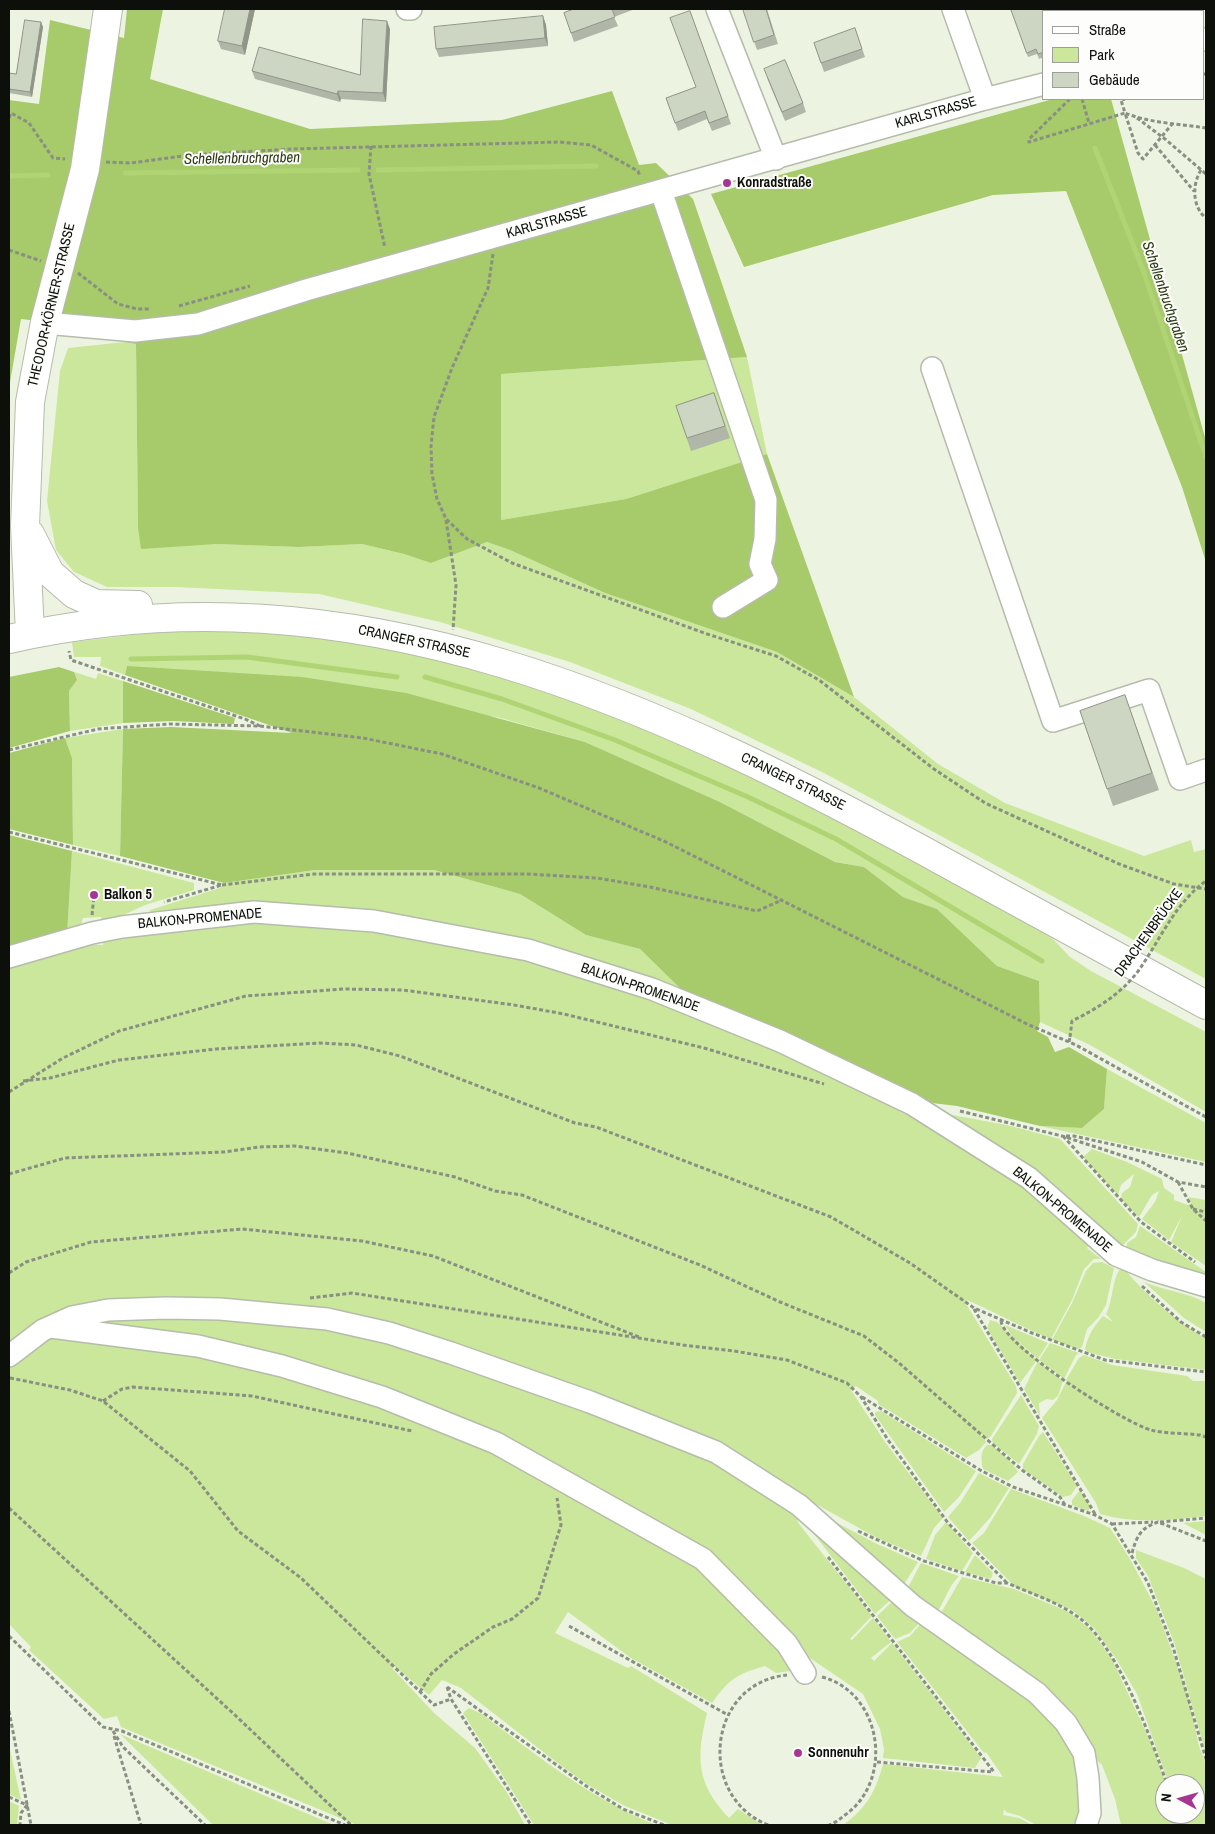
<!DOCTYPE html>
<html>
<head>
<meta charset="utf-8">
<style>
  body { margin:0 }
  #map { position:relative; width:1215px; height:1834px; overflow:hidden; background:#ecf4e1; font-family:"Archivo Narrow",sans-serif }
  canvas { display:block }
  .frame { position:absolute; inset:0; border:10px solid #0d100a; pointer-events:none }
  .legend { position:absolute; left:1042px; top:10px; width:162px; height:90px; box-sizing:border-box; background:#fdfefb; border:1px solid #9d9f9b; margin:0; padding:6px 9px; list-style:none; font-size:15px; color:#0d100a }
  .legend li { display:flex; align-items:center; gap:10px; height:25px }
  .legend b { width:25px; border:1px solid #9d9f9b }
  .north { position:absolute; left:1155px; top:1774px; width:50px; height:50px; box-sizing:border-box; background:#fdfefb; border:1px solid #9d9f9b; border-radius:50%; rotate:276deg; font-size:14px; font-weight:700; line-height:20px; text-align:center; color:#0d100a }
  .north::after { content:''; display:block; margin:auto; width:18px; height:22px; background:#a63692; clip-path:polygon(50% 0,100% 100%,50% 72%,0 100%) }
</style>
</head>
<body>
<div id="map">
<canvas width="1215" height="1834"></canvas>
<div class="frame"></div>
<ul class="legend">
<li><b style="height:6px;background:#fff"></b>Straße</li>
<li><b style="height:14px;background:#cae79b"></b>Park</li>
<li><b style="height:14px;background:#cdd5c3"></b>Gebäude</li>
</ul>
<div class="north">N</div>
</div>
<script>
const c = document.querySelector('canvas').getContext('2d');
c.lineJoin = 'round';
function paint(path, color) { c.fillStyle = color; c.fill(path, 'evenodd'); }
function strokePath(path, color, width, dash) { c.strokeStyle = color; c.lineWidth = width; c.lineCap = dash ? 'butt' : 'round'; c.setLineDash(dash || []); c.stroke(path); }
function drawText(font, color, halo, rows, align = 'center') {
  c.font = font + ' "Archivo Narrow",sans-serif'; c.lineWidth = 4; c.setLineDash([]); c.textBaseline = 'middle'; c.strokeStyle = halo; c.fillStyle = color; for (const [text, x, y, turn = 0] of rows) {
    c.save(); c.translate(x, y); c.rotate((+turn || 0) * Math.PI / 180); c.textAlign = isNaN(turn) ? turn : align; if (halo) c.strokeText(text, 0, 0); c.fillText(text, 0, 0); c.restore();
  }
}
const green = new Path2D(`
  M125 342 136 344 138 527 216 544 299 547 362 544 404 554 431 563 487 542 510 550 605 593 777 652 854 697 938 764 1005 803 1144 856 1191 840 1194 852 1206 849V979L824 773 691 709 570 662 440 622 319 594 176 587H107L74 572 56 550 47 501 60 371 68 348Z
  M747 357 767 454 626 499 501 520V374Z
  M177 630 294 632 452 659 673 735 979 893 1052 938 1070 957 1091 971 1206 1032V1112L1090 1045 1040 1022 1039 981 997 966 937 909 903 897 864 867 835 862 720 802 585 742 497 717 127 666 125 675 100 666 101 657H74L72 642Z
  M74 672 96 679 98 673 123 681V723L70 731 69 691 77 680Z
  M123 729 120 856 73 845 72 758 65 738Z
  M72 851 194 883V890L145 905 117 918 102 923 101 917 83 918 79 931 67 935Z
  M315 870H434L520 894 586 935 640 949 689 997 429 926 152 917 150 910 220 888 224 883Z
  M239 919 339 924 528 957 649 997 871 1091 990 1156 1091 1241 1087 1248 1101 1259H1094L1084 1269 1072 1300 1051 1339C1021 1327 995 1312 967 1300L965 1302 1016 1386 1017 1393 991 1436 987 1439 979 1432 986 1442 979 1450 966 1458 960 1454 878 1404V1401L856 1386 851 1390 885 1442 943 1518 934 1528 921 1556 879 1539 718 1450 391 1330 106 1307 9 1350V963L82 944 103 945V936Z
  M1107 1069 1206 1123V1162L1040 1126 1082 1128 1104 1109Z
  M952 1115 1007 1125 1060 1139 1138 1224 1136 1232 1124 1244 1123 1250 950 1117Z
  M1092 1149 1127 1162 1162 1179 1164 1188 1174 1195V1200L1188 1205 1191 1203 1189 1197 1206 1200V1266L1171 1242 1182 1216 1169 1240 1142 1219 1155 1202 1159 1191 1152 1195 1139 1217 1121 1199 1122 1193 1130 1187 1134 1174 1121 1185 1118 1195 1083 1157Z
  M1140 1226 1206 1272V1282L1126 1251 1127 1243 1136 1237Z
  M1102 1262 1114 1268 1106 1305 1098 1318 1087 1329 1082 1347 1078 1349 1052 1340 1072 1303 1086 1271 1093 1263Z
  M1122 1266C1146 1296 1174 1319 1206 1339V1370L1115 1359 1087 1352 1085 1349C1088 1335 1094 1326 1103 1316L1113 1322 1106 1314C1114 1299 1111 1279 1122 1266Z
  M1144 1282C1165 1291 1187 1292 1206 1303V1332L1184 1318Z
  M228 1315 388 1338 716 1460 791 1506 799 1524 872 1616 850 1639 852 1640 873 1618 891 1642 871 1658 874 1661 892 1643 981 1758 975 1768 883 1758 884 1749 880 1729 863 1694 804 1654 704 1558 383 1394 73 1321Z
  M990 1320 997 1322 1037 1360 1020 1383 987 1328Z
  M1005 1325 1048 1343 1038 1359 1012 1336Z
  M57 1333 257 1366 409 1412 490 1448 699 1568 797 1670 776 1673 765 1666C737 1674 729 1679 712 1703L631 1658 568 1612 555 1633 628 1668 631 1666 707 1713C696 1758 696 1783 729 1818L738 1809 762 1825H672L625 1806 588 1785 555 1761 461 1688 442 1680 429 1695 394 1666 392 1668 434 1713 475 1748 506 1791 525 1825H357L121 1727 117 1716 104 1719 29 1650 31 1647 9 1624V1361Z
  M1050 1343 1079 1353 1076 1355 1064 1379 1039 1360Z
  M1084 1355 1112 1365 1187 1376 1193 1381H1206V1516C1172 1520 1134 1524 1100 1514L1096 1503 1042 1418 1057 1400 1066 1382 1075 1389 1066 1381 1067 1378 1079 1358Z
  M1038 1361 1063 1381 1058 1396 1053 1400 1047 1399 1039 1403 1040 1416 1024 1389Z
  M1021 1395 1039 1426 1037 1434 1019 1464 993 1443 992 1439Z
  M881 1411 976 1471 959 1497 944 1512 875 1415V1412Z
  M1043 1432 1077 1486 1071 1495 1063 1497 1023 1469V1464L1039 1436Z
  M987 1445H992L1013 1464 1018 1472 1008 1481 983 1469C981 1460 980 1451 987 1445Z
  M979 1473 1009 1488 990 1518 969 1541 948 1517 960 1503Z
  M1011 1489 1084 1516 1110 1528 1130 1559 1156 1608 1188 1695 1199 1746 1206 1764V1825H1182L1179 1814H1195V1784H1169L1137 1694 1117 1660 1094 1628 1072 1610 1015 1587 972 1543 984 1533Z
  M1080 1490 1091 1507 1088 1511 1072 1505V1500Z
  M802 1518 895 1596 875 1614Z
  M828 1518 875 1543 918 1562 901 1589Z
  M1206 1521V1535L1183 1523Z
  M946 1522 973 1553 962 1571 926 1559 935 1535Z
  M1136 1550 1184 1568 1206 1579V1754L1175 1645 1148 1576 1136 1558Z
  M975 1555 993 1573 991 1579 965 1572Z
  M921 1563 959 1576C948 1587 944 1603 935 1616L905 1593Z
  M962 1577 1014 1589 1069 1612 1090 1629 1112 1659 1152 1745 1166 1784 1165 1814H1175L1178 1825H1121L1115 1799 1102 1765 938 1618Z
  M897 1597 924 1618 910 1633 895 1639 877 1616Z
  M925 1619 1039 1698 1080 1756 1082 1825H1036L1020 1816 1006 1812 1004 1809 1003 1815 1019 1818 1032 1825H843C866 1809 876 1791 883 1764L1003 1777 986 1752 984 1753 897 1642 910 1636Z
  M469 1708 482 1714C537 1756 591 1799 656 1825H534L463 1713Z
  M120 1734 129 1738 334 1825H213Z
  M9 1745 21 1800 9 1794Z
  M9 1801 19 1806 17 1825H9Z`);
const forest = new Path2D(`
  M127 9H163L150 79 310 129 502 120 612 91 639 165 656 163 693 199 747 357 501 374V520L626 499 767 454 854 697 777 652 605 593 510 550 487 542 431 563 404 554 362 544 299 547 216 544 141 549 138 527 136 344 125 342V331L21 319 9 388V100L39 104 50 20 124 38Z
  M1053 99H1111L1206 441V562L1182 487 1066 191 993 195 744 267 711 194Z
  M127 666 302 677 406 693 585 742 720 802 835 862 864 867 903 897 937 909 997 966 1039 981 1040 1022 1037 1031 1048 1037 1055 1052 1069 1047 1107 1069 1104 1109 1082 1128 1040 1126 957 1106 916 1101 689 997 640 949 586 935 520 894 434 870H315L224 883 120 856 123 729 171 727 292 733 125 675Z
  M59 667 74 672 77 680 69 691 70 731 9 748V677Z
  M123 681 235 718 234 724 173 721 123 723Z
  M65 738 72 758 73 845 9 829V753Z
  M9 835 72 851 67 935 9 951Z`);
const stream = new Path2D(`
  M1095 148 1143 270 1206 457
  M378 170 596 166
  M125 173 358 170
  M9 176 48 175
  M131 659 247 657 397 677
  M425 677 502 699 615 740 748 797 836 839 1042 961`);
const path = new Path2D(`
  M1204 74H1206
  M1070 99 1029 139V142L1125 113 1121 100 1125 99
  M1082 99 1089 123
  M9 118 11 113 29 123 53 158 65 159
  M1137 118 1165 139 1206 174
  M1173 123 1143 159 1138 153 1125 113C1149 123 1180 124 1206 128
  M1155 145 1194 191
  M371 146 369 174 385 248
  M106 162 131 163 190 155 292 149 559 142 591 145 638 171 640 176
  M1201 170C1192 184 1192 207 1206 218
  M9 250 41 261
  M493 254 488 288 452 368 434 417 431 446 432 474 437 499 446 519 467 539 512 563 707 634 776 656 819 680 934 769 985 803 1119 864 1174 884 1206 889
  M78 273 118 304 137 309H150
  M179 306 250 286
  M446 520 456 585 453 630
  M260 726 363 738 442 754 539 788 666 842 1027 1024 1076 1045 1206 1117
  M9 750 98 729 169 724 260 726 245 719 71 660 69 651
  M9 832 222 885 164 902
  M222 885 314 874H527L597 878 650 887 757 911 782 900
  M92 915 94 895
  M1069 1042 1070 1037
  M23 1081 50 1078 119 1060 216 1049 320 1043 356 1045 400 1056 575 1123 596 1127 831 1217 910 1263 974 1308 1032 1333 1105 1360 1206 1372
  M9 1092 63 1058 119 1031 246 996 344 989 403 990 514 1005 564 1014 704 1048 824 1084
  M960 1111 1062 1136 1142 1162 1178 1182 1206 1187
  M1063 1136 1141 1222 1195 1262
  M1066 1136H1074L1206 1165
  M9 1174 65 1158 224 1152 259 1147 295 1146 347 1153 455 1177 495 1191 522 1195 700 1265 780 1302 864 1336 899 1363 1022 1470 1060 1497 1065 1505
  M1178 1182 1193 1209 1206 1221
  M1193 1209 1206 1212
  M9 1273 26 1262 91 1242 242 1229 362 1241 433 1256 639 1337
  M1142 1286 1181 1322 1206 1337
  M310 1298 352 1293 683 1345 734 1351 787 1360 847 1383 861 1397 888 1440 948 1523 1007 1583
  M974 1309 1095 1514
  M1001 1321C1004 1346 1124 1423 1151 1430 1166 1434 1184 1433 1200 1435L1206 1437
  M10 1378 70 1390 103 1401 190 1471 238 1531 301 1578 434 1705 451 1699
  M862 1397 980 1470 1013 1487 1095 1515 1112 1524 1148 1583 1173 1647 1206 1759
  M103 1401 122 1389 133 1387 252 1396 412 1431
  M9 1508 236 1716 351 1825
  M1160 1522 1206 1518
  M1112 1524 1153 1522
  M858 1531 924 1561 996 1583H1007C1032 1594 1061 1603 1082 1620 1119 1650 1151 1738 1167 1784
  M1132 1553C1137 1535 1141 1528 1158 1522L1206 1541
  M828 1557 994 1772
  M569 1626 728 1715
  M9 1636 103 1727 122 1731 345 1825
  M822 1677C883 1693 894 1781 845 1815 840 1819 835 1823 829 1825
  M447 1687 589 1788 623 1809 664 1825
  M447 1687 451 1699 531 1825
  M420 1692 431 1674 454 1654 493 1627 512 1619 538 1598 561 1525 557 1498
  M9 1711 31 1825
  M113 1731 123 1747 205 1825
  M114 1736 141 1825
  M877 1762 993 1772
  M9 1797 27 1805 21 1813 20 1825
  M1177 1814 1181 1825
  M768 1825C696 1796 707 1683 787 1675`);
const minor = new Path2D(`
  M407 9H411
  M717 9 776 159
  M953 9 985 99
  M1076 9 1077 11
  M1204 40 1206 39
  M661 191 766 500 765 539 760 564 767 580 723 607
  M45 323 135 331 198 324 306 290 985 99 1044 84
  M932 368 1053 721 1149 690 1180 779 1206 770
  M9 957 92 933 122 927 254 912 374 921 528 950 652 989 780 1041 912 1104 1029 1178 1116 1255 1152 1270 1206 1286
  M51 1327 198 1346 282 1366 382 1397 496 1443 703 1559 787 1644 805 1673
  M9 1356 43 1330 72 1317 108 1310 166 1308 220 1309 327 1319 389 1333 451 1353 590 1402 716 1452 799 1505 913 1606 1037 1693 1066 1723 1084 1753 1088 1778 1090 1813 1086 1825`);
const major = new Path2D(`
  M30 534 50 573 74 594 96 604 138 605
  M30 634 25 526 30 402 45 322 85 169 108 9
  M9 639C356 560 661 706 957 869 1040 914 1123 960 1206 1005`);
const pathBridge = new Path2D(`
  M1070 1037 1072 1021C1098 1008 1121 994 1139 970 1160 940 1175 903 1206 881`);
const wall = new Path2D(`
  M255 9 245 55 221 49 218 41Z
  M574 9H635L614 17 618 26 574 42 564 13Z
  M743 9H767L778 44 757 50Z
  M1011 9 1044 11V57L1039 59 1037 54 1028 57Z
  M690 11 731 124 712 131 707 119 678 131 666 98 696 87Z
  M543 16 546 25 548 46 439 57 436 49Z
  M41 22 43 27 32 97 9 93V73L16 74Z
  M855 28 865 57 824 72 814 43Z
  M390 29 386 102 341 99 340 102 255 79 252 71 360 75Z
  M767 78 803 103 806 112 785 121Z
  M714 393 730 438 691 451 676 406Z
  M1125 695 1159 790 1113 806 1080 711Z`);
const shadedWall = new Path2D(`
  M250 9H255L245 55 242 46Z
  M543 16 546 25 548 46 545 38Z
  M387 21 390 29 386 102 383 93Z
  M41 22 43 27 32 97 30 92Z
  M338 91 341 99 340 102 337 94Z`);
const building = new Path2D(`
  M225 9H250L242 46 218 41Z
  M574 9H612L615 17 571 33 564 13Z
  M743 9H766L774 35 754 42Z
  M1011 9H1046L1047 11H1044V52L1038 54 1036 49 1027 53Z
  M690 11 728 116 709 123 705 111 675 123 666 98 696 87 670 18Z
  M543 16 545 38 436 49 434 27Z
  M363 19 387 21 383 93 338 91 337 94 252 71 259 47 360 75Z
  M25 20 41 22 30 92 9 89V73L16 74Z
  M855 28 862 49 821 63 814 43Z
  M785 60 803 103 782 112 764 69Z
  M714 393 725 426 687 438 676 406Z
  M1125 695 1152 773 1107 789 1080 711Z`);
const markers = [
  [727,183,5,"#a63692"],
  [94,895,5,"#a63692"],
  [798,1753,5,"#a63692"]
];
const streetNames = [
  ["KARLSTRASSE",936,113,-16],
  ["KARLSTRASSE",547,223,-16],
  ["THEODOR-KÖRNER-STRASSE",52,305,-77],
  ["CRANGER STRASSE",414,642,12],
  ["CRANGER STRASSE",793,782,26],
  ["BALKON-PROMENADE",200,919,-5],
  ["DRACHENBRÜCKE",1149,933,-54],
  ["BALKON-PROMENADE",640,988,19],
  ["BALKON-PROMENADE",1062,1210,40]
];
const poiNames = [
  ["Konradstraße",737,183],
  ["Balkon 5",104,895],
  ["Sonnenuhr",808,1753]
];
const waterNames = [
  ["Schellenbruchgraben",242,159,-1],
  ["Schellenbruchgraben",1165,297,71]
];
paint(green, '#cae79b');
paint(forest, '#a7ca6a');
strokePath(stream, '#b0d474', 5);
strokePath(minor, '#b5bcab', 24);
strokePath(major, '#b5bcab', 30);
strokePath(path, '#898f82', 3, [4, 2.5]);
strokePath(minor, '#fff', 21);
strokePath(major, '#fff', 28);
strokePath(pathBridge, '#898f82', 3, [4, 2.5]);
paint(wall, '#b0b7a8');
paint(shadedWall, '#909588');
paint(building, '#cdd5c3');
strokePath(building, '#909588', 1);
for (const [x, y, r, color] of markers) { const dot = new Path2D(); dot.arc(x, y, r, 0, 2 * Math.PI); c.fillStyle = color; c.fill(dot); strokePath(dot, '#fdfefb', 2); }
drawText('14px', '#0d100a', '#fdfefb', streetNames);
drawText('bold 14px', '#0d100a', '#fdfefb', poiNames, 'left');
drawText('italic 15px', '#2e3c15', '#fdfefb', waterNames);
</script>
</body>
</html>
